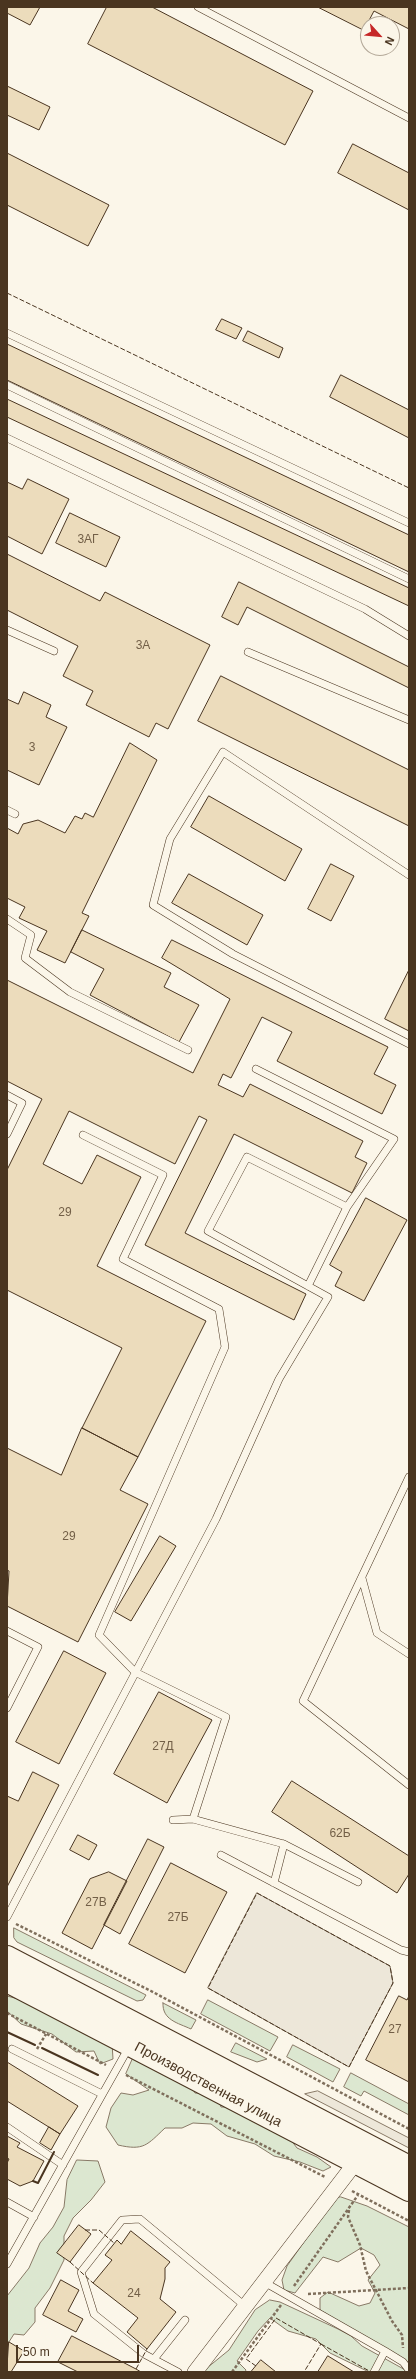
<!DOCTYPE html>
<html>
<head>
<meta charset="utf-8">
<style>
  body { margin:0 }
  #map { position:relative; width:416px; height:2379px; overflow:hidden; background:#fbf6e9; font-family:Arial,sans-serif }
  canvas { display:block }
  .frame { position:absolute; inset:0; border:8px solid #4a3520; pointer-events:none }
  .north { position:absolute; left:360px; top:16px; width:40px; height:40px; box-sizing:border-box; background:#fbf6e9; border:1px solid #b4a999; border-radius:50%; rotate:117deg; font-size:11px; font-weight:700; line-height:16px; text-align:center; color:#4a3520 }
  .north::after { content:''; display:block; margin:auto; width:14px; height:18px; background:#c62828; clip-path:polygon(50% 0,100% 100%,50% 72%,0 100%) }
  .scale { position:absolute; left:16px; top:2345px; width:123px; height:18px; box-sizing:border-box; border:2px solid #4a3520; border-top:0; padding-left:5px; font-size:12px; line-height:14px; white-space:nowrap; color:#4a3520; -webkit-text-stroke:3px #fbf6e9; paint-order:stroke }
</style>
</head>
<body>
<div id="map">
<canvas width="416" height="2379"></canvas>
<div class="frame"></div>
<div class="north">N</div>
<div class="scale">50 m</div>
</div>
<script>
const c = document.querySelector('canvas').getContext('2d');
c.lineJoin = 'round';
function paint(path, color) { c.fillStyle = color; c.fill(path, 'evenodd'); }
function strokePath(path, color, width, dash) { c.strokeStyle = color; c.lineWidth = width; c.lineCap = dash ? 'butt' : 'round'; c.setLineDash(dash || []); c.stroke(path); }
function drawText(font, color, halo, rows, align = 'center') {
  c.font = font + ' Arial,sans-serif'; c.lineWidth = 3; c.setLineDash([]); c.textBaseline = 'middle'; c.strokeStyle = halo; c.fillStyle = color; for (const [text, x, y, turn = 0] of rows) {
    c.save(); c.translate(x, y); c.rotate((+turn || 0) * Math.PI / 180); c.textAlign = isNaN(turn) ? turn : align; if (halo) c.strokeText(text, 0, 0); c.fillText(text, 0, 0); c.restore();
  }
}
const green = new Path2D(`
  M14 1928 146 1995 143 2000 137 2001 17 1942 14 1938Z
  M7 1996 30 2002 112 2043 113 2059 100 2064 94 2051 76 2052 52 2034 21 2024 7 2011Z
  M208 2000 278 2037 270 2051 201 2014Z
  M163 2003 196 2020 191 2029C178 2023 162 2020 163 2003Z
  M236 2043 267 2059 257 2062 231 2052Z
  M293 2045 340 2069 333 2082 287 2057Z
  M134 2056 185 2077 195 2093 216 2094 221 2107H240L288 2136 297 2148 317 2157 331 2167 323 2171 300 2162 274 2156 255 2144 227 2136 211 2124 193 2123 182 2128H165C147 2145 144 2151 118 2145L106 2127 111 2108 121 2093 133 2095 149 2090 126 2074Z
  M351 2073 409 2104V2115L364 2091 361 2096 344 2087Z
  M77 2160 98 2161 105 2182 91 2200 73 2218 64 2236V2260L50 2288 35 2308V2322L24 2335 14 2334 7 2345V2296L29 2268 40 2243 53 2227 64 2207 67 2180Z
  M341 2197 367 2206 409 2227V2363L320 2310V2298L328 2292 359 2306 370 2303 375 2293 368 2280 380 2265 374 2255 361 2248 338 2262 323 2257 295 2293 284 2290 282 2280 287 2266 335 2198Z
  M270 2300 280 2302 338 2329 351 2336 362 2346 409 2372H369L330 2353 316 2339 288 2331 270 2318 258 2331 237 2361 246 2370 245 2372H202L229 2350 255 2310Z`);
const parking = new Path2D(`
  M257 1893 390 1966 393 1983 349 2067 208 1988Z
  M318 2091 409 2138V2148L305 2094Z`);
const building = new Path2D(`
  M7 7H40L30 25 7 13Z
  M107 7H152L313 91 285 145 88 44Z
  M318 7H409V29L374 11 364 30Z
  M7 86 50 107 39 130 7 115Z
  M353 144 409 173V210L338 173Z
  M7 153 109 205 88 246 7 205Z
  M222 319 242 328 236 339 216 330Z
  M248 331 283 348 279 358 243 341Z
  M7 344 409 535V572L7 380Z
  M341 375 409 410V438L330 397Z
  M7 399 409 588V606L7 417Z
  M28 479 69 499 42 554 7 536V482L22 489Z
  M70 513 120 537 106 567 56 543Z
  M7 554 100 601 105 592 210 645 168 729 156 723 149 737 86 705 93 691 63 676 78 646 7 610Z
  M239 582 409 667V688L247 607 238 625 222 617Z
  M221 676 409 770V826L198 721Z
  M24 692 51 705 46 717 67 727 39 785 7 770V699L18 704Z
  M130 743 157 760 82 913 89 916 65 963 37 950 47 931 19 918 25 907 7 898V828L18 834 23 824 38 820 65 833 75 816 82 819 85 813 93 817Z
  M209 796 302 849 285 881 191 827Z
  M331 864 354 876 331 921 308 909Z
  M189 874 263 915 247 945 172 903Z
  M82 930 171 973 164 987 199 1005 179 1042 90 995 104 969 71 952Z
  M172 940 388 1047 374 1074 396 1085 382 1114 277 1061 292 1032 262 1017 231 1078 223 1074 218 1085 243 1097 250 1084 363 1141 355 1157 367 1163 352 1193 234 1134 185 1233 306 1294 294 1320 145 1245 207 1120 199 1116 175 1164 69 1111 43 1164 82 1184 97 1155 141 1177 97 1266 206 1321 138 1457 82 1428 122 1348 7 1290V1170L42 1099 7 1081V980L193 1073 230 999 162 958Z
  M409 970V1031L385 1019Z
  M366 1198 407 1220 364 1301 335 1286 342 1272 330 1265Z
  M82 1428 138 1457 120 1490 148 1504 78 1642 7 1606 9 1571 7 1570V1448L61 1475Z
  M160 1536 176 1546 131 1621 115 1612Z
  M64 1651 106 1673 59 1764 16 1742Z
  M159 1692 212 1720 167 1803 114 1774Z
  M33 1772 59 1785 7 1887V1796L18 1801Z
  M292 1781 409 1856V1874L397 1893 272 1812Z
  M78 1835 97 1845 89 1860 70 1850Z
  M148 1839 164 1847 120 1934 104 1925Z
  M171 1863 227 1892 185 1973 129 1944Z
  M109 1872 127 1881 92 1949 62 1933 90 1879Z
  M399 1996 407 2000 409 1996V2082L366 2060Z
  M7 2062 78 2106 60 2134 7 2101Z
  M49 2127 60 2134 51 2150 40 2143Z
  M7 2136 20 2143 17 2147 44 2161 33 2181 20 2186 7 2179V2163L9 2159 7 2158Z
  M79 2225 91 2234 70 2262 57 2253Z
  M131 2231 170 2262 165 2268V2279L160 2299 176 2312 147 2349 127 2332 138 2318 93 2283 112 2260 105 2255 117 2240 121 2244Z
  M61 2280 79 2290 68 2311 83 2319 76 2332 43 2315Z
  M72 2336 136 2369 141 2372H78L58 2362Z
  M9 2342 24 2351 11 2372H7Z
  M328 2356 354 2372H318Z
  M261 2360 276 2372H251Z`);
const path = new Path2D(`
  M16 1924 151 1991 409 2129
  M7 2013 106 2065
  M37 2049 46 2034
  M126 2075 325 2177
  M352 2191 409 2221
  M349 2210 348 2217 360 2245 366 2271 392 2321 402 2335 403 2348
  M294 2286 358 2195
  M308 2294 409 2288
  M232 2372 281 2305`);
const service = new Path2D(`
  M198 7 409 118
  M7 333 409 523
  M7 385 409 579
  M7 438 365 609 409 636
  M7 630 54 651
  M248 652 409 720
  M7 810 15 814
  M409 875 223 752 170 839 153 905 233 954 409 1044
  M7 919 31 935 25 958 70 992 188 1050
  M256 1069 394 1139 347 1207
  M7 1095 22 1103 7 1134
  M83 1135 163 1175 123 1259 219 1309 225 1347 99 1635 135 1672 226 1717 193 1819 284 1844 274 1883
  M409 1477 303 1701 409 1785
  M362 1578 377 1633 409 1654
  M7 1631 38 1647 7 1708
  M173 1820 193 1819
  M284 1844 358 1882
  M221 1855 401 1950 409 1952
  M7 1917 216 1519 279 1379 328 1297 208 1231 247 1157 347 1207 308 1286
  M12 2049 102 2094
  M7 2127 63 2165
  M7 2202 34 2217
  M7 2264 129 2047
  M264 2282 385 2351 403 2362 409 2370
  M154 2359 185 2320
  M178 2372 144 2354 94 2314 81 2272 122 2220 140 2219 245 2306
  M374 2372 385 2351`);
const minor = new Path2D(`
  M195 2372 356 2162`);
const trunk = new Path2D(`
  M7 1957 409 2167
  M7 1981 409 2190`);
const fence = new Path2D(`
  M7 293 409 488
  M257 1893 390 1966 393 1983 349 2067 208 1988Z
  M85 2230H99L114 2243
  M70 2262 93 2283
  M321 2344 371 2372
  M256 2366 246 2359 276 2318 321 2344 304 2372
  M136 2369 147 2349`);
const wall = new Path2D(`
  M7 2032 35 2045
  M42 2048 98 2075
  M33 2181 38 2183 54 2152`);
const numberNames = [
  ["3АГ",88,540],
  ["3А",143,646],
  ["3",32,748],
  ["29",65,1213],
  ["29",69,1537],
  ["27Д",163,1747],
  ["62Б",340,1834],
  ["27В",96,1903],
  ["27Б",178,1918],
  ["27",395,2030],
  ["24",134,2294]
];
const streetNames = [
  ["Производственная улица",208,2085,28]
];
paint(green, '#dce7d0');
strokePath(green, '#887966', 1);
paint(parking, '#ede7d9');
strokePath(parking, '#887966', 1);
paint(building, '#ecdcbc');
strokePath(building, '#4a3520', 1);
strokePath(service, '#4a3520', 8);
strokePath(minor, '#4a3520', 16);
strokePath(trunk, '#4a3520', 24);
strokePath(path, '#7f6f5c', 2.5, [3, 2]);
strokePath(service, '#fbf6e9', 7);
strokePath(minor, '#fbf6e9', 15);
strokePath(trunk, '#fbf6e9', 22);
strokePath(fence, '#4a3520', 1, [5, 2]);
strokePath(wall, '#4a3520', 2);
drawText('12px', '#725f47', null, numberNames);
drawText('14px', '#4a3520', '#fbf6e9', streetNames);
</script>
</body>
</html>
